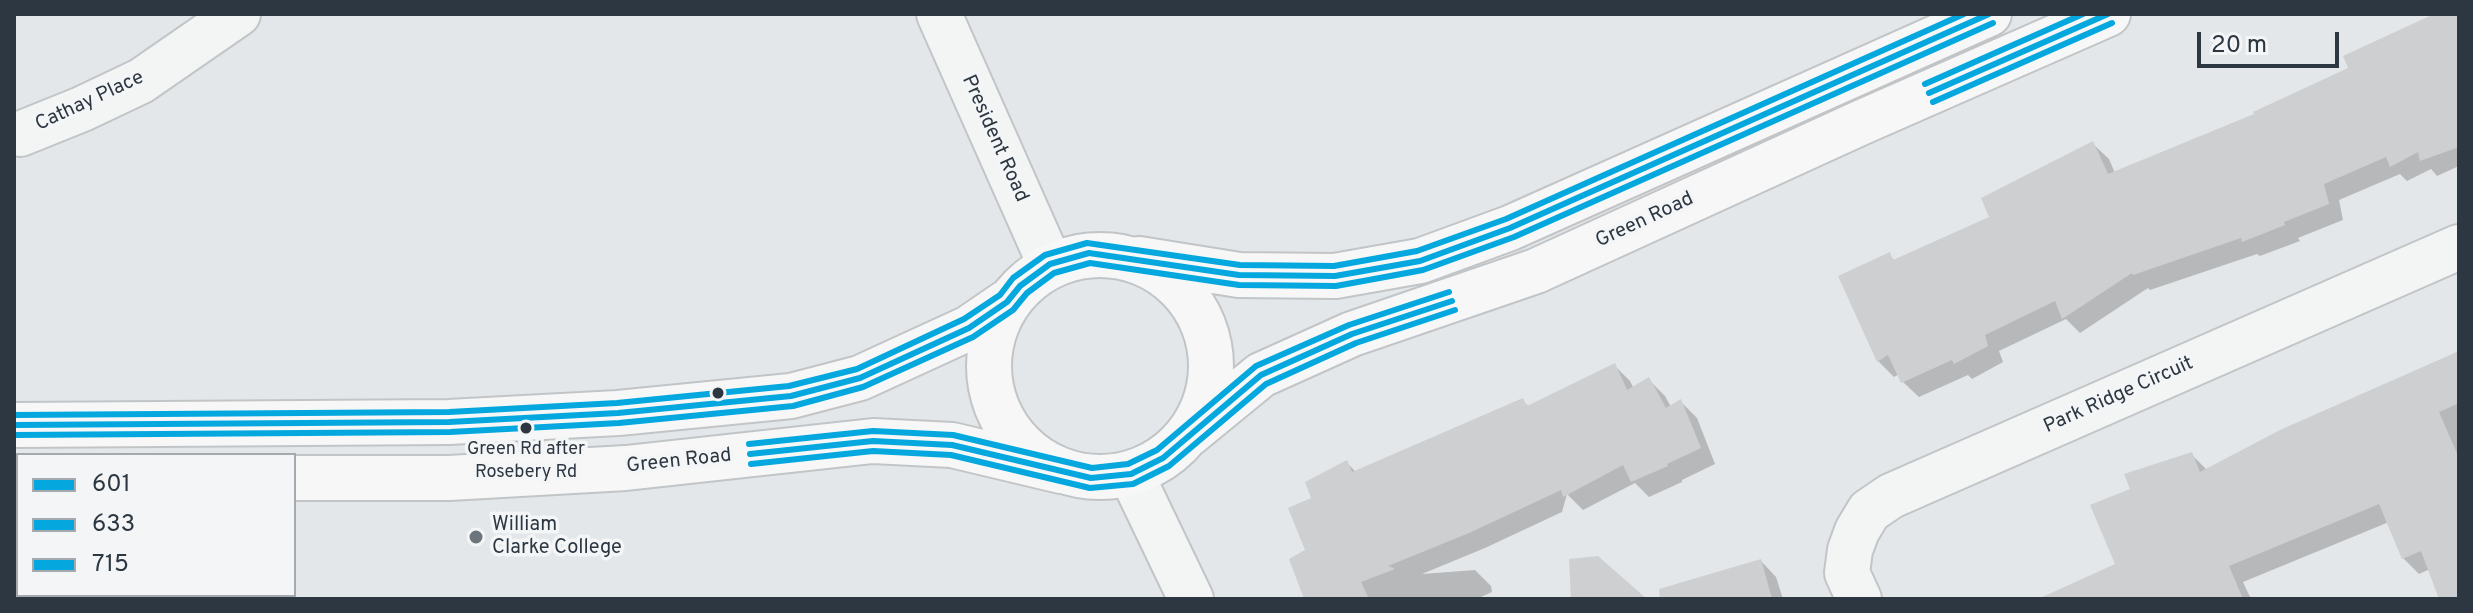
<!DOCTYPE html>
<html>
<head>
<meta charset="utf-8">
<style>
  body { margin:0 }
  #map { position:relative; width:2473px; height:613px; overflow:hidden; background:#e4e7e9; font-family:Overpass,sans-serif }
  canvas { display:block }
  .frame { position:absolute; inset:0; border:16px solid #2c3741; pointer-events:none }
  .legend { position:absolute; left:16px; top:453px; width:280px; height:144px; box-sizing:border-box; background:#f3f5f7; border:2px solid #a3a9ae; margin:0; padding:10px 14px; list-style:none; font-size:24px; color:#2c3741 }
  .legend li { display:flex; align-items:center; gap:16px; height:40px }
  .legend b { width:40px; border:2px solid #a3a9ae }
  .scale { position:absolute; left:2197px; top:32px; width:142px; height:36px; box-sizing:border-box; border:4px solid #2c3741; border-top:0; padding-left:10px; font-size:24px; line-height:28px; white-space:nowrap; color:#2c3741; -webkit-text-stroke:6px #f3f5f7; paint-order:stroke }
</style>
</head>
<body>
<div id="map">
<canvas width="2473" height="613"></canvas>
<div class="frame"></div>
<ul class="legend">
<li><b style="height:10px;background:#04a8de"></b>601</li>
<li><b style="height:10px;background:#04a8de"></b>633</li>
<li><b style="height:10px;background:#04a8de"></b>715</li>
</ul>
<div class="scale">20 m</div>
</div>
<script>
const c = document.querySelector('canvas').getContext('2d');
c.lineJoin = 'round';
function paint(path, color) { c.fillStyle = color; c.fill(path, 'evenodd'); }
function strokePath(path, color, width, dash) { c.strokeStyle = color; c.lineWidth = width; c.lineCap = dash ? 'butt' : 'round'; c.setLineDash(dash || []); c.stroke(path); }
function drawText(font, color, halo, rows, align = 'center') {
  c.font = font + ' Overpass,sans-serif'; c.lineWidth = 7; c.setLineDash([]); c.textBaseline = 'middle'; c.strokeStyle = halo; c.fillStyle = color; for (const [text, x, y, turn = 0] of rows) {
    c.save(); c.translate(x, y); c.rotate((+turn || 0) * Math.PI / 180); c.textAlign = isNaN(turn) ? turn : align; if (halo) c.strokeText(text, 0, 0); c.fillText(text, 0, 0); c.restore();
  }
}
const shadow = new Path2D(`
  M2438 14H2459V166L2437 176 2431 169 2407 181 2400 174 2339 200 2343 220 2298 238 2300 241 2260 256 2257 254 2150 290 2148 288 2080 333 2066 319 1999 351 2003 362 1972 379 1968 375 1919 397 1903 382 1899 374 1894 377 1878 361 1889 255 1895 261 1991 218 2093 144 2109 159 2115 173 2256 115 2351 69Z
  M2459 353V599H2441L2430 569 2419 574 2403 558 2389 522 2243 582 2251 599H2048L2118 565 2133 490 2191 454 2207 470Z
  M1615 366 1630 381 1634 389 1649 380 1665 396 1671 407 1681 402 1697 418 1715 464 1682 480V482L1649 497 1635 483 1583 510 1567 494 1562 512 1485 548 1422 574 1475 570 1491 586 1492 592 1481 597 1487 599H1321L1307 551 1313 499 1347 463 1356 472 1522 400 1529 407Z
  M1761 561 1776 577 1783 599H1690Z`);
const building = new Path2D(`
  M2434 14H2459V147L2420 161 2418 152 2390 167 2386 157 2324 184 2329 204 2284 222 2285 225 2242 242 2241 238 2133 275 2132 273 2062 319 2055 301 1985 335 1988 346 1954 364 1952 360 1901 383 1888 355 1877 362 1838 276 1890 252 1893 260 1989 217 1981 198 2093 141 2108 174 2254 114 2253 112 2348 68 2343 56Z
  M2459 351V403L2439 412 2459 458V599H2439L2421 551 2402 559 2379 504 2229 566 2243 599H2038L2115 564 2090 505 2130 489 2124 474 2192 452 2200 472 2280 430Z
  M1615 363 1627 390 1649 377 1666 408 1681 399 1701 448 1667 464 1668 466 1631 482 1623 465 1563 497 1561 490 1469 533 1388 566 1395 569 1361 582 1369 599H1304L1289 559 1305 550 1288 508 1311 498 1305 482 1347 460 1352 472 1523 398 1527 406Z
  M1598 556 1647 599H1571L1569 559Z
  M1761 559 1772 599H1660L1659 589Z`);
const minor = new Path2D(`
  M20 134 82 109 141 81 238 14
  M1859 599 1847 573 1850 550 1857 531 1869 511 1891 496 2459 247`);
const tertiary = new Path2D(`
  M939 14 1050 264
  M1131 474 1191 599`);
const secondary = new Path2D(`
  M989 366a111 111 0 1 1 222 0a111 111 0 1 1-222 0Z
  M1139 259 1239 275 1335 276 1420 261 1510 228 1989 14
  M14 425 449 422 618 413 791 396 860 378 969 328 1007 302
  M1189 434 1261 375 1352 334 1536 271 1860 123 2108 14
  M14 478H18
  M294 478H449L626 468 873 441 952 445 1061 471`);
const bus1 = new Path2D(`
  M1929 93 2108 14
  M14 425 449 422 618 413 791 396 860 378 969 328 1007 302 1020 286 1050 264 1089 253 1239 275 1335 276 1420 261 1510 228 1989 14
  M750 454 873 441 952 445 1091 478 1131 474 1163 458 1261 375 1352 334 1452 301`);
const bus2 = new Path2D(`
  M1933 102 2112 23
  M14 435 450 432 619 423 793 406 863 387 973 337 1013 310 1027 293 1054 273 1090 263 1239 285 1336 286 1423 270 1514 237 1993 23
  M751 464 873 451 951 455 1090 488 1133 484 1169 466 1266 384 1356 343 1455 310`);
const bus3 = new Path2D(`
  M1925 84 2083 14
  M14 415 449 412 617 403 789 386 857 369 964 319 1000 295 1013 278 1045 255 1087 243 1240 265 1334 266 1417 251 1506 219 1964 14
  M749 444 873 431 953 435 1092 468 1128 464 1157 450 1256 366 1349 325 1449 292`);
const markers = [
  [718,393,7,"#2c3741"],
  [526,428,7,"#2c3741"],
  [476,537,8,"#6c757c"]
];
const busNames = [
  ["Green Rd after",526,450],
  ["Rosebery Rd",526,473]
];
const streetNames = [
  ["Cathay Place",90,102,-25],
  ["President Road",994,139,66],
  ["Green Road",1645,221,-25],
  ["Park Ridge Circuit",2119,396,-24],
  ["Green Road",679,462,-6]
];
const poiNames = [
  ["William",492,526],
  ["Clarke College",492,549]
];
paint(shadow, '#0003');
paint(building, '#cdcfd1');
strokePath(minor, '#c2c5c7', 48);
strokePath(tertiary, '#c2c5c7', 48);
strokePath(secondary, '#c2c5c7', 48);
strokePath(minor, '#f3f5f5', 44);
strokePath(tertiary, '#f3f5f5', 44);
strokePath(secondary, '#f7f7f7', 44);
strokePath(bus1, '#04a8de', 6);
strokePath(bus2, '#04a8de', 6);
strokePath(bus3, '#04a8de', 6);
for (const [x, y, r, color] of markers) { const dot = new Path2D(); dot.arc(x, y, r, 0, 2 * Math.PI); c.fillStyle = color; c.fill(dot); strokePath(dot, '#f3f5f7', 3); }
drawText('18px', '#2c3741', '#f3f5f7', busNames);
drawText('20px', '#2c3741', '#f3f5f7', streetNames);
drawText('20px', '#2c3741', '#f3f5f7', poiNames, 'left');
</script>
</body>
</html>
